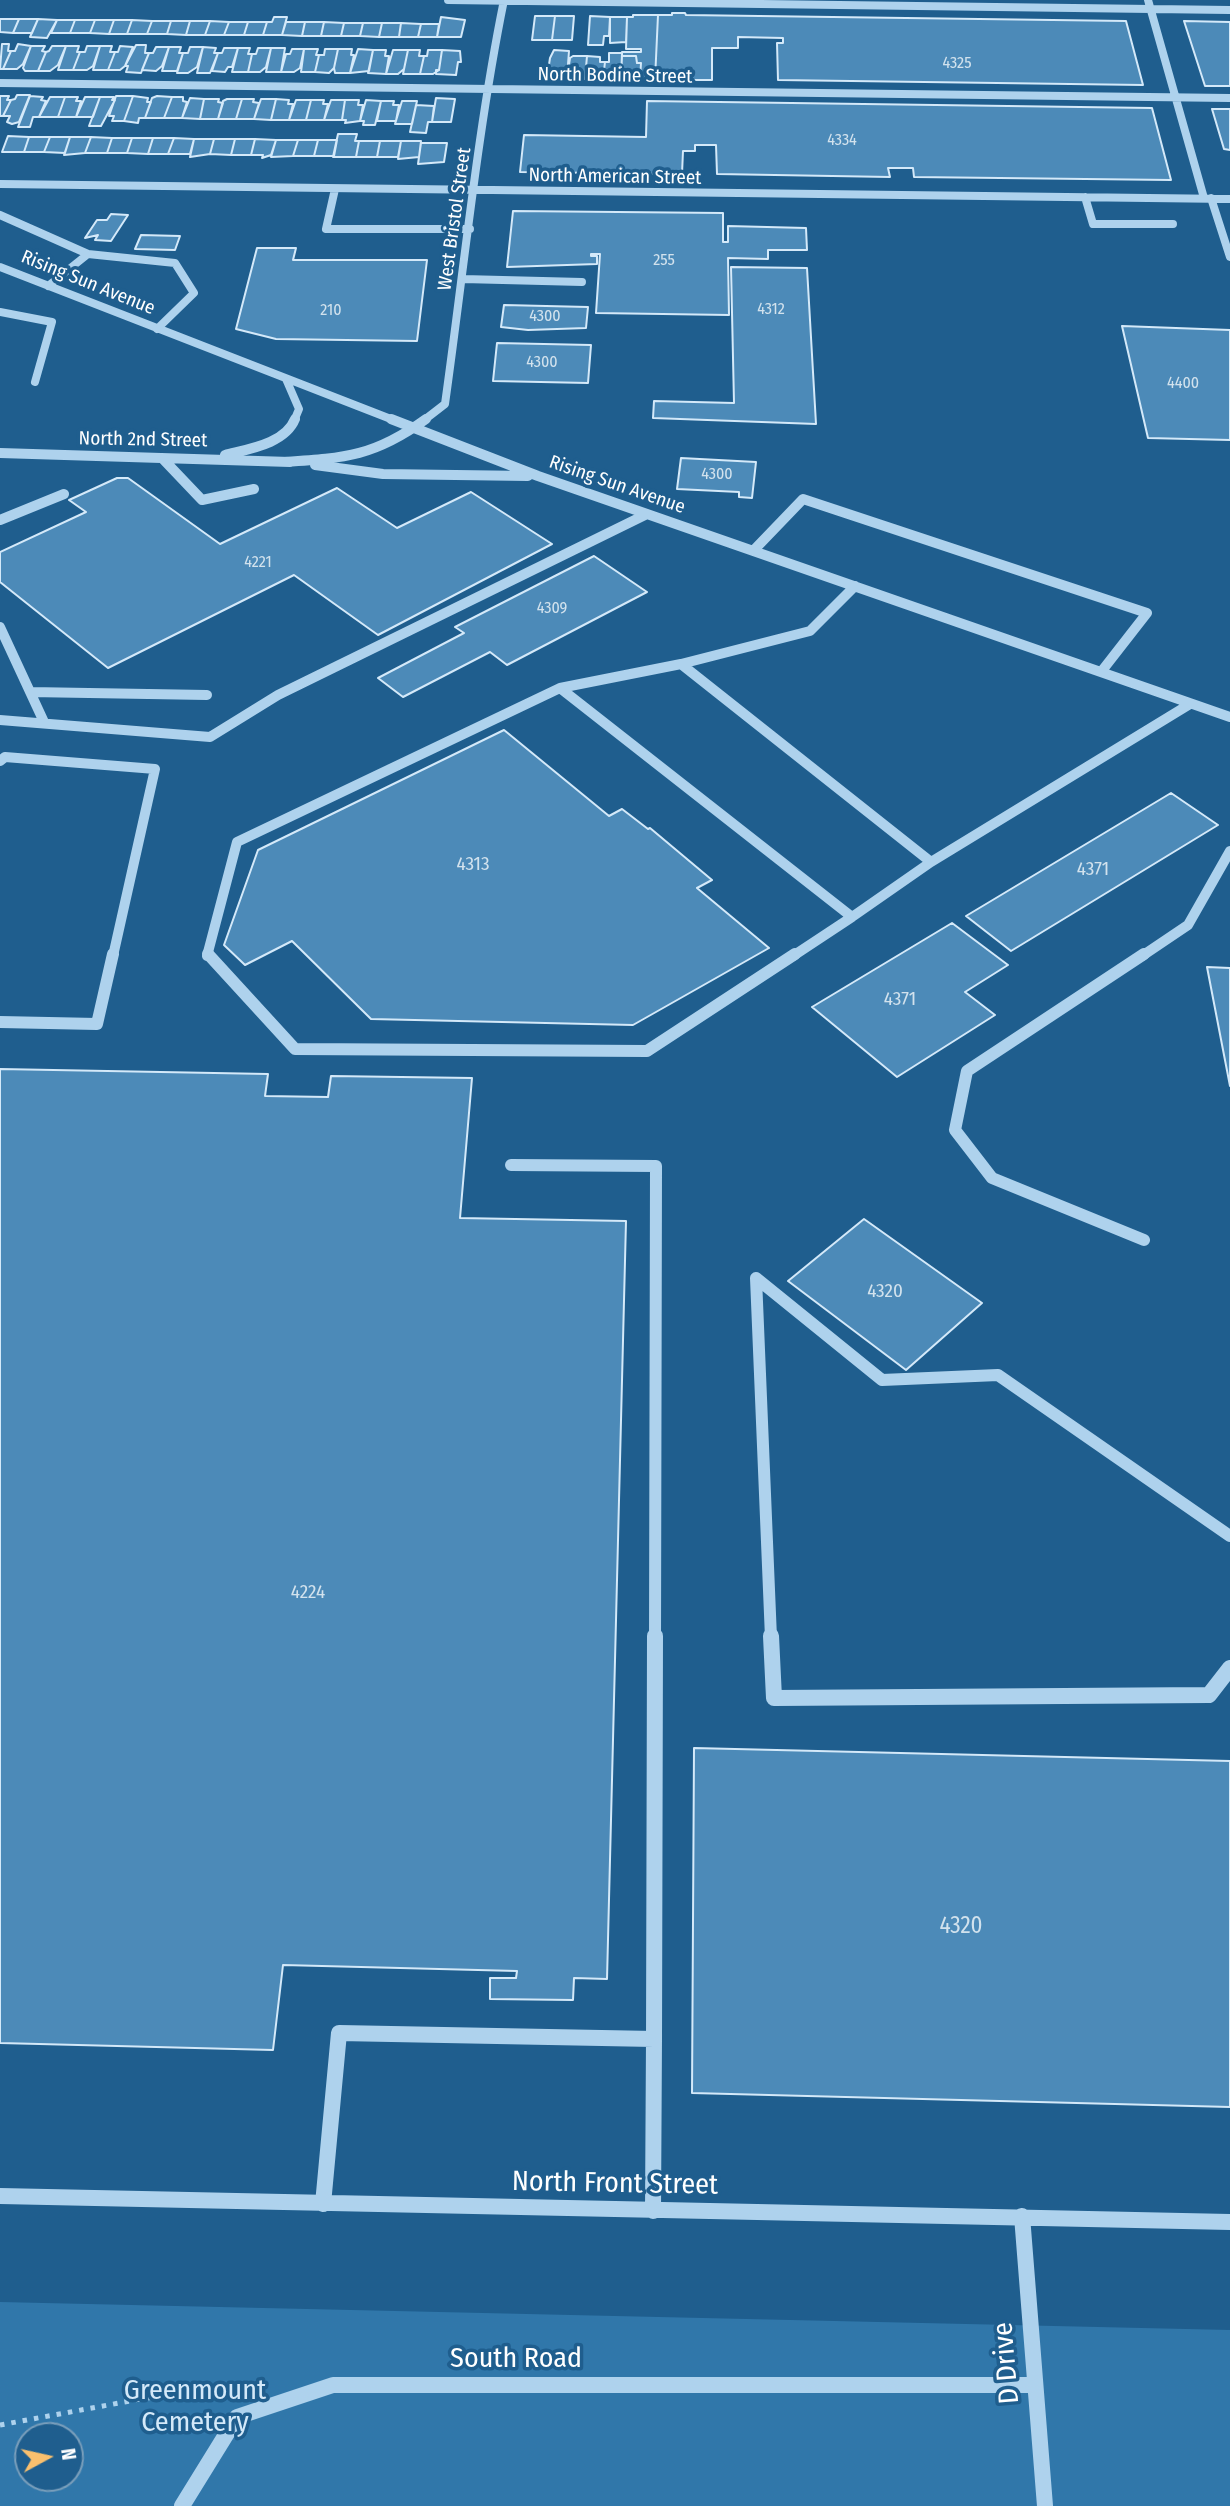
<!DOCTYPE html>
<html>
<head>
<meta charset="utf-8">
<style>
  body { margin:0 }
  #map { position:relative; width:1230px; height:2506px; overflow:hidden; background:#1f5e8e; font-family:"Fira Sans Condensed",sans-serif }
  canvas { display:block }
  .north { position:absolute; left:14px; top:2422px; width:70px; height:70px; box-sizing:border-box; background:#1f5e8e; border:2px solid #799ebb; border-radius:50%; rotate:82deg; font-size:19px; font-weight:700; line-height:28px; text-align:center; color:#fff }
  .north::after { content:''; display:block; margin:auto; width:24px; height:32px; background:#fac06e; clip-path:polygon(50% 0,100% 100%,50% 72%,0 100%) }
</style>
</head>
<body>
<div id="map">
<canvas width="1230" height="2506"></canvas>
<div class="north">N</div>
</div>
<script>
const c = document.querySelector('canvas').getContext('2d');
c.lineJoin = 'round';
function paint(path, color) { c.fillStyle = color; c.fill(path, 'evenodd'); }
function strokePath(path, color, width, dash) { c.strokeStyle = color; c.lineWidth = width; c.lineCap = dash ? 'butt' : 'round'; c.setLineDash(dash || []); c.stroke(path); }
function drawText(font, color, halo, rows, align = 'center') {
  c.font = font + ' "Fira Sans Condensed",sans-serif'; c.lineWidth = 7; c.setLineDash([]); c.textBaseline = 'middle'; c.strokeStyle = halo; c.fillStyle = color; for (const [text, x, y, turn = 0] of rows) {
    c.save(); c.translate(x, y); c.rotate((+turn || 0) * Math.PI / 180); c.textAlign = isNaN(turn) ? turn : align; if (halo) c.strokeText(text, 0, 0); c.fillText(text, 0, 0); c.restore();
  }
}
const green = new Path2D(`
  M0 2302 1230 2330V2506H0ZM28 2436H70V2478H28Z`);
const building = new Path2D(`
  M672 13H685L686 15 1126 21 1143 85 778 80 777 43H783V38L738 37V48H712V80H655L658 15H672Z
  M633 15H658L655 80 640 79 641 63H637L636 56H622V52H641V49H626L627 17H633Z
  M535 16H555L552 40H532Z
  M555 16H574L572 40H552Z
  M590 16 610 17 609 36H604L603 45H588Z
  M274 17H287L282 35H263L267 22H272Z
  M441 17 465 20 461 37H437Z
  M610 17H627L626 42 610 43Z
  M0 19H19L13 33 0 32Z
  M19 19H38L32 33H13Z
  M38 19 57 20 47 38 30 37Z
  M57 20H75L70 33H51Z
  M75 20H95L90 33H70Z
  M95 20H114L109 34 90 33Z
  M114 20H132L127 34H109Z
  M132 20 152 21 147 34H127Z
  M152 21H171L167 34H147Z
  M171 21H190L186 35 167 34Z
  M190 21H210L205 35H186Z
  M210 21 229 22 224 35H205Z
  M1184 21 1230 22V86H1205Z
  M229 22H248L244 35H224Z
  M248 22H267L263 35H244Z
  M286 22H305L302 36 282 35Z
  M305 22H324L321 36H302Z
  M324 22 344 23 341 36H321Z
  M344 23H363L360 36H341Z
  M363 23H382L379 37 360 36Z
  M382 23H401L399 37H379Z
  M401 23 421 24 418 37H399Z
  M421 24H439L437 37H418Z
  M2 44H9L8 51H11L3 69H0Z
  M18 44 31 46 23 64 17 69H3L11 51H15Z
  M136 45H146L145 53H149L141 73 126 72 128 66H125Z
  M31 46H45L42 51 46 52 38 71H25L23 68Z
  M52 46H66L58 65 50 71H38L46 52 49 51Z
  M66 46H79L77 52H80L73 70H58Z
  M87 46H100L93 66 87 70H73L80 52H85Z
  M100 46H112L110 52H115L108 70H93Z
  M120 46 133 47 125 66 120 70H108L115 52H118Z
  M156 47H169L162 66 156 71 142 70 149 53H153Z
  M169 47H181L179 53H183L177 71H162Z
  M190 47H203L197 67 188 73H177L183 53H188Z
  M203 47 216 48 214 53H218L210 73H197Z
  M224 48H238L232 67H228L225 72 212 71 218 53H222Z
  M238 48H250L248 54H252L248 72H232Z
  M258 48H271L266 67 260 72H248L252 54H256Z
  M271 48H285L281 72H266Z
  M292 49H304L300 68 294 72H281L286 54H290Z
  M304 49H318L316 55H319L315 72H301Z
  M325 49H338L334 68 329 73 315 72 319 55H324Z
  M338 49H352L351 55H354L350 73H335L334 68Z
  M358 49 373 50 369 71 350 73Z
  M373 50H386L385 56H389L386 74 368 73Z
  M393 50H408L404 69 398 74H386Z
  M408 50H420L419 56H424L420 74H403Z
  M428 50H442L439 70 433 74H420L424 56H427Z
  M442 50 460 51 461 62H458L456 75 436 74V70H439Z
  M554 50 569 51 567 78H547L550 58Z
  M609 53H622L621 79H603L605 62H609Z
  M573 56H587L585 79 567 78 570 58Z
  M587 56 600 57V62H605L603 79H585Z
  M622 56H636L637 63H641L640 79H621Z
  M17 95H30L19 122 12 124 7 122 10 116H3L11 100 15 99Z
  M0 96H9L7 100H11L3 116H0Z
  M30 96 43 97 41 100 46 101 39 117H33L30 127H18Z
  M116 96H133L124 121H112L114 116H109Z
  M133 96 148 98 147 102H151L145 118H139L138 123 124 121Z
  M157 96 172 97 164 118H145L152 98Z
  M50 97H65L58 117H39Z
  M65 97H78L76 101H81L76 117H58Z
  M85 97H100L93 117H76Z
  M100 97H114L112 100H115L101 126H89Z
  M172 97H183V101L187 102 182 118H164Z
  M190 98 204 99 200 119 182 118Z
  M436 98 455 99 451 122H432Z
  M204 99H219L218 102 223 103 218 119H200Z
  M227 99H242L236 119H218L223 101Z
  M242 99H254L253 102 259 103 254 119H236Z
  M261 99H276L271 120 254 119Z
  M276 99 289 100 288 104H293L289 120H271Z
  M296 100H311L306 120H289Z
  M311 100H324L323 104H328L324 120H306Z
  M331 100H345L342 120H324Z
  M345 100H359L358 105H363L360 121 345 123 346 120H342Z
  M366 100 381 101 375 125H363L364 121H360Z
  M381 101H394L393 105H399L396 121H377Z
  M402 101H417L412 124H395Z
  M647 101 1152 108 1171 180 914 177 913 168H888L890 177 717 174 716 145H695V151H683L682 174 520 172 524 135 646 137Z
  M416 105 434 106 432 122H428L426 133 410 132Z
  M1212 109H1230V150L1224 149Z
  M338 134H357L355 141H359L356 157H333Z
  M8 136 29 137 24 152H2Z
  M29 137H50L44 152H24Z
  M50 137H70L65 153 44 152Z
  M70 137H91L85 153 64 155Z
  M91 137 112 138 107 153H85Z
  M112 138H132L127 153H107Z
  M132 138H153L148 154 127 153Z
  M153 138H174L168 154H148Z
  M174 138 194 139 190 154H168Z
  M194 139H214L210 154 190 157Z
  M214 139H235L231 155 210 154Z
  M235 139H255L251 155H231Z
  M255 139 276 140 271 155 262 158 263 155H251Z
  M276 140H298L293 156 271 157Z
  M298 140H318L314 156H293Z
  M318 140H337L334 156H314Z
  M359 141H380L377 157H356Z
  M380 141H401L398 157H377Z
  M401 141H421L419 157 398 159Z
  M421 143H447L444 162 418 164Z
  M513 211 723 213V242H728V226L806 228 807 250H768V259L728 258 729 315 596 313 600 254H591V256H597V264L507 267Z
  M111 214 128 215 111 241 95 240 98 235 85 238 97 220H107Z
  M141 235 180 236 175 250 135 249Z
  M257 248H296L293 260H427L417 341 276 339 236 329Z
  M731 267 807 268 816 424 653 418 654 401 734 403Z
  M504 305 588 307 586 328 528 330 501 327Z
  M1122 326 1230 330V440L1148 438Z
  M497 343 591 345 588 383 493 381Z
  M681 458 756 462 752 498 739 497V492L677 489Z
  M117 478H128L220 544 337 488 397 528 471 492 552 544 378 635 294 575 108 668 0 582V552L86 512 69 500Z
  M594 556 647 592 507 665 490 652 403 697 378 678 464 633 455 627Z
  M504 730 609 816 622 809 648 829 650 828 712 880 697 888 769 948 633 1025 371 1019 292 941 245 965 224 945 258 850Z
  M1171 793 1218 825 1011 951 966 916Z
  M952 923 1008 965 965 992 995 1015 897 1077 812 1007Z
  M1207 967 1230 968V1086Z
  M0 1069 268 1074 265 1096 328 1097 331 1076 472 1078 460 1218 626 1221 607 1979 574 1978 573 2000 490 1999V1978H516L517 1971 283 1965 273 2050 0 2043Z
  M864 1219 982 1303 906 1370 788 1281Z
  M694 1748 1230 1761V2107L692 2093Z`);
const path = new Path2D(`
  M0 2425 146 2398 213 2393`);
const minorFar3 = new Path2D(`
  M448 0 1230 10
  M1148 0 1204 198
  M0 83 1230 98
  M0 184 1230 199
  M335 189 326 229H470
  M1085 197 1093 224H1173
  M1211 198 1230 257
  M0 215 88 254 48 286
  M88 254 175 263 194 293 157 329
  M0 267 396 421
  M463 279 582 282
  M0 312 52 322 35 382
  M286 379 299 409 294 421
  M423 421 445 404C464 269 477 133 504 0`);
const minorFar2 = new Path2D(`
  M391 419 538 476 1230 717
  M0 453 290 462
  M225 455C248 449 285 444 295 419
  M162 458 202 500 254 489
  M285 462C346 458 375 456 426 419
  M315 465 383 474 528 476
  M0 520 64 494
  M753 551 803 499 1147 613 1101 672
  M855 586 810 631 681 664 931 862
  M0 627 44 722
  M681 664 560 688 852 917 931 862 1190 704
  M30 692 207 695
  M0 720 210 737 278 695 647 514
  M0 761 5 757 155 769 113 956
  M207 956 237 842 560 688
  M793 956 852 917
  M1142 956 1188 925 1230 851`);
const minorFar1 = new Path2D(`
  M208 954 295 1049 647 1051 795 954
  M0 1022 97 1024 113 954
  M511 1165 656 1166 655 1638
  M1144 1240 992 1178 955 1130 967 1071 1144 954
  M771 1638 756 1278 882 1380 998 1375 1230 1536`);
const minor = new Path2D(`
  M771 1636 774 1698 1209 1695 1230 1668
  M654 2039 655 1636
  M0 2196 1230 2222
  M323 2204 339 2033 654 2039 653 2211
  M1022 2216 1045 2506
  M182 2506 237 2417 333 2385H1035`);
const farNumbernames = [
  ["4325",957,64],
  ["4334",842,141],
  ["255",664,261],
  ["4312",771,310],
  ["210",331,311],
  ["4300",545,317],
  ["4300",542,363],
  ["4400",1183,384],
  ["4300",717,475],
  ["4221",258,563],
  ["4309",552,609]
];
const farStreetnames = [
  ["North Bodine Street",615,76,1],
  ["North American Street",615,177,1],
  ["West Bristol Street",455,219,-82],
  ["Rising Sun Avenue",88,283,22],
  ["North 2nd Street",143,440,1],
  ["Rising Sun Avenue",617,485,19]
];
const numberNames = [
  ["4313",473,865],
  ["4371",1093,870],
  ["4371",900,1000],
  ["4320",885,1292],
  ["4224",308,1593]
];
const nearNumbernames = [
  ["4320",961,1927]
];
const nearStreetnames = [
  ["North Front Street",615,2184,1],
  ["South Road",516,2359],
  ["D Drive",1007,2363,-95]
];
const nearParknames = [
  ["Greenmount",195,2391],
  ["Cemetery",195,2423]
];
paint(green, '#3077aa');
paint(building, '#4c8ab8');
strokePath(building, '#d4e9f9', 2);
strokePath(path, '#aed2ed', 5, [4.5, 7]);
strokePath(minorFar3, '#aed2ed', 8);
strokePath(minorFar2, '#aed2ed', 10);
strokePath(minorFar1, '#aed2ed', 12);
strokePath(minor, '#aed2ed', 16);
drawText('16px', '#d2e2ed', null, farNumbernames);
drawText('19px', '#fff', '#1f5e8e', farStreetnames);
drawText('19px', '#d2e2ed', null, numberNames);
drawText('23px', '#d2e2ed', null, nearNumbernames);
drawText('28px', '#fff', '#1f5e8e', nearStreetnames);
drawText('28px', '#d4e9f9', '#1f5e8e', nearParknames);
</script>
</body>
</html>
